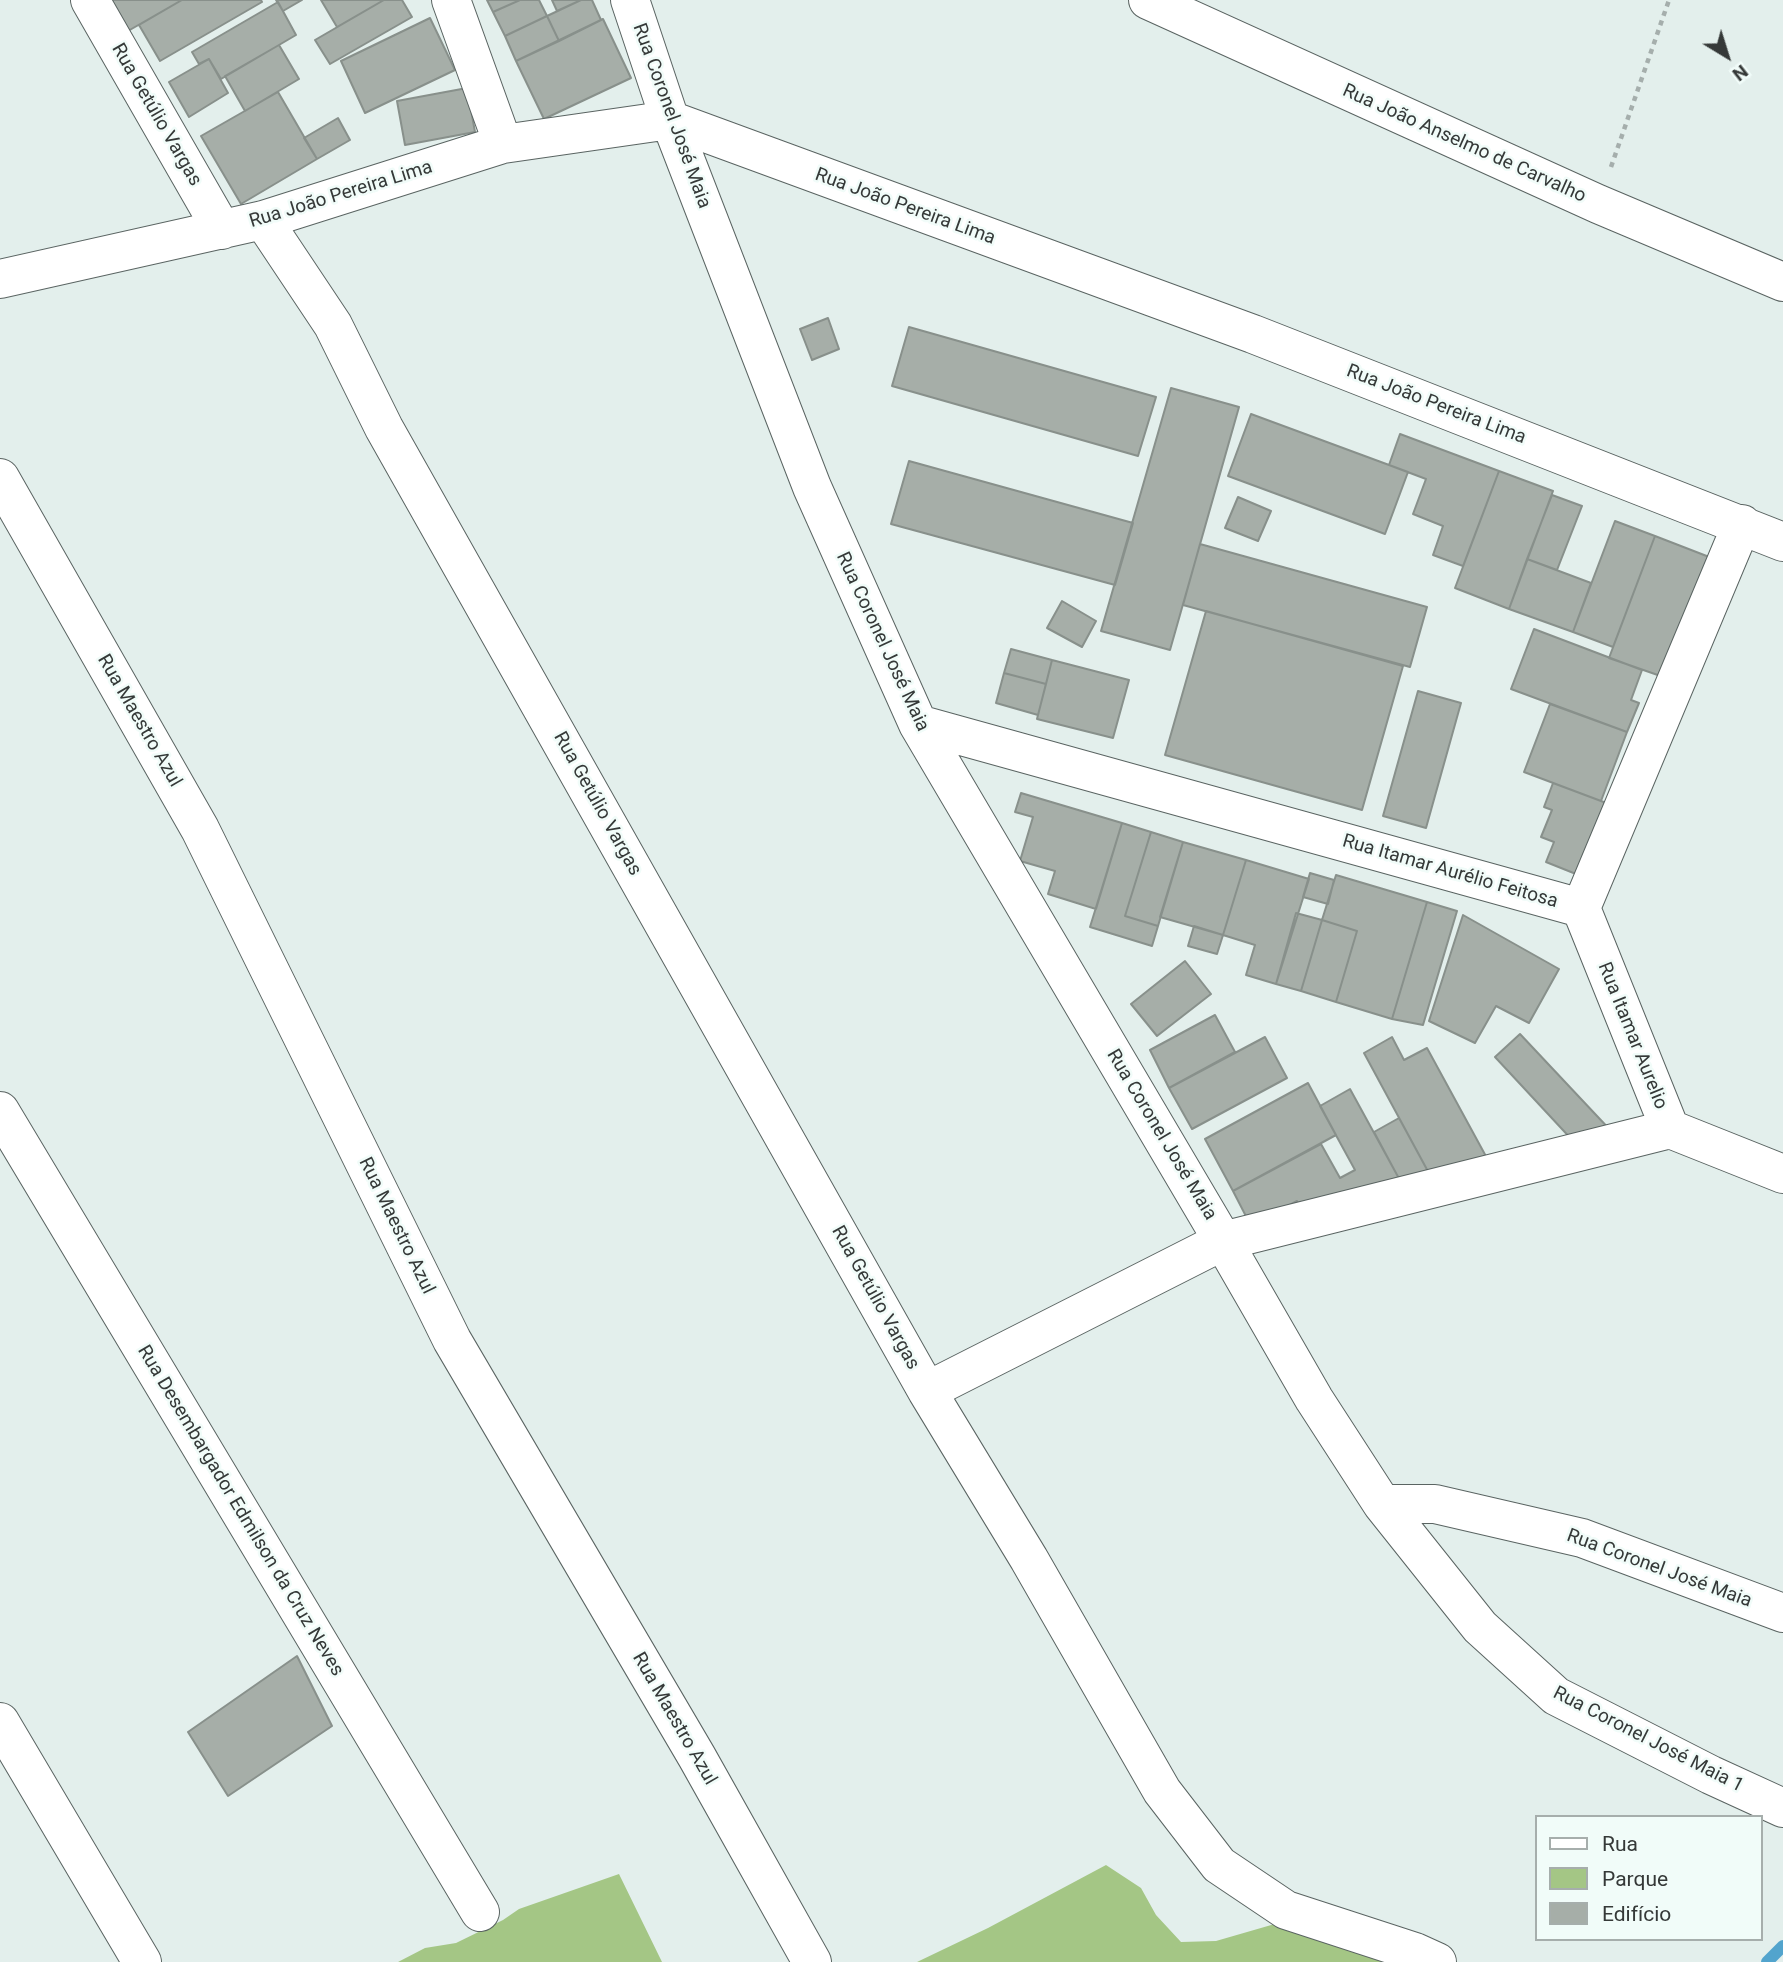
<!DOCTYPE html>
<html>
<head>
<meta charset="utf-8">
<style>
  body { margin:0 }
  #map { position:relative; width:1783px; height:1962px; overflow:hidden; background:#e3efec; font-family:Roboto,sans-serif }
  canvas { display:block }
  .legend { position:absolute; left:1535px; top:1815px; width:228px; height:126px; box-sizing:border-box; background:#f1fcf9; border:2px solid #a6aeac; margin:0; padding:9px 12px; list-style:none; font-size:21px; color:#353938 }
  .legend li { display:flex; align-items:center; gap:14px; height:35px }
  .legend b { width:35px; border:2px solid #a6aeac }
  .north { position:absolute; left:1692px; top:21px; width:70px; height:70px; -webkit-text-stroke:5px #f1fcf9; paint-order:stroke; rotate:142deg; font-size:19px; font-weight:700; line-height:28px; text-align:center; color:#353938 }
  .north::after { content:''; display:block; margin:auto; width:24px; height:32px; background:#353938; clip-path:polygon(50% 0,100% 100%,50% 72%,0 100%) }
</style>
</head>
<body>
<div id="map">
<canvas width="1783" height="1962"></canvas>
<ul class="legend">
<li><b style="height:9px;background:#fff"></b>Rua</li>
<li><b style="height:19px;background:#a4c685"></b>Parque</li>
<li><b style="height:19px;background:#a6aea8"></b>Edifício</li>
</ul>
<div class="north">N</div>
</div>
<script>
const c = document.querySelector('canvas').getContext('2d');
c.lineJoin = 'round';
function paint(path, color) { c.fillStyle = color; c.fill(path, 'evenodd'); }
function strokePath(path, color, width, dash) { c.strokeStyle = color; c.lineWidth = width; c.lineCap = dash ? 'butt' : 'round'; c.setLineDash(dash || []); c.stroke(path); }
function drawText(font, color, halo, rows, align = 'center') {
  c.font = font + ' Roboto,sans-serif'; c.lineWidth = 5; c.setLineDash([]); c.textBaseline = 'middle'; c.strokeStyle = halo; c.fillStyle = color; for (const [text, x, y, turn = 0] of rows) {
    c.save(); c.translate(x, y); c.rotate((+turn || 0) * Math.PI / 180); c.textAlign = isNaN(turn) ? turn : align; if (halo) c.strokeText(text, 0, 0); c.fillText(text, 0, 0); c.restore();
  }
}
const green = new Path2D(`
  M1106 1865 1141 1888 1156 1915 1181 1942 1216 1941 1292 1919 1413 1962H917L988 1928Z
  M619 1874 662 1962H398L425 1948 456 1943 503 1920 519 1909Z`);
const stream = new Path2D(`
  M1767 1962 1783 1946`);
const building = new Path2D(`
  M110 0H182L128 31Z
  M182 0H261L262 2 160 61 139 25Z
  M276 0H302L283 11Z
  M321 0H384L337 27Z
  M384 0H402L412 17 330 64 315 40Z
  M487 0H520L493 12Z
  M520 0H539L547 16 505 36 493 12Z
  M552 0H581L557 11Z
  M581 0H592L601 20 559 41 547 16Z
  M278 2 296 35 221 79 209 59 199 64 192 52Z
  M547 16 559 41 516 61 505 36Z
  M430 18 455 70 365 113 341 61Z
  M603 19 631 78 544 119 516 61Z
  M279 45 299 79 245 111 225 76Z
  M209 59 228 93 189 117 169 82Z
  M467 88 475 132 405 145 397 101Z
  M278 92 317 159 241 204 201 136Z
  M338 118 350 140 317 159 304 138Z
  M828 318 839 349 812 360 800 329Z
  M909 327 1156 397 1138 456 892 386Z
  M1171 388 1239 407 1170 650 1101 631Z
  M1251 414 1408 472 1385 534 1228 476Z
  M1400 434 1499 471 1463 566 1433 555 1443 526 1413 514 1426 479 1389 465Z
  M909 461 1133 523 1115 585 891 524Z
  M1499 471 1553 491 1509 609 1455 588Z
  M1552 495 1582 506 1557 570 1527 559Z
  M1238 497 1271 511 1258 541 1225 528Z
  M1615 521 1655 536 1613 647 1573 632Z
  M1655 536 1717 560 1672 680 1609 658Z
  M1200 544 1427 607 1410 667 1183 605Z
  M1527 559 1591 583 1573 632 1509 609Z
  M1062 601 1096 621 1082 647 1047 628Z
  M1206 611 1403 666 1362 810 1165 755Z
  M1534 629 1642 670 1631 700 1639 703 1627 732 1511 689Z
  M1011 649 1052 660 1046 684 1004 673Z
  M1052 660 1129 680 1113 738 1037 719Z
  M1004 673 1046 684 1038 715 996 703Z
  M1418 691 1461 703 1426 828 1383 816Z
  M1550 704 1627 732 1601 801 1524 772Z
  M1553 783 1609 804 1581 876 1546 862 1554 842 1541 837 1552 810 1544 807Z
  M1021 793 1122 823 1096 909 1048 894 1055 871 1020 861 1033 817 1015 812Z
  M1122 823 1151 832 1125 916 1158 926 1152 946 1090 927Z
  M1151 832 1183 842 1158 926 1125 916Z
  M1183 842 1246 860 1223 935 1160 917Z
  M1246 860 1309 879 1276 984 1246 975 1255 945 1223 935Z
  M1310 873 1334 880 1328 904 1303 897Z
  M1336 875 1427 902 1392 1019 1336 1002 1357 931 1322 920Z
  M1427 902 1457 911 1423 1025 1392 1019Z
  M1296 913 1322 920 1301 991 1276 984Z
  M1463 915 1559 969 1529 1023 1496 1006 1475 1043 1429 1021Z
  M1322 920 1357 931 1336 1002 1301 991Z
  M1194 926 1223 935 1217 954 1188 946Z
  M1185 961 1211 994 1157 1036 1131 1004Z
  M1215 1015 1235 1052 1169 1088 1150 1050Z
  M1520 1034 1613 1133 1588 1157 1495 1057Z
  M1265 1037 1287 1078 1192 1129 1169 1088Z
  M1392 1037 1404 1060 1427 1048 1488 1160 1437 1188 1364 1053Z
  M1308 1083 1336 1135 1233 1191 1205 1139Z
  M1350 1089 1402 1184 1314 1231 1297 1201 1251 1226 1233 1191 1321 1144 1340 1178 1355 1170 1320 1106Z
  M1399 1118 1437 1188 1411 1201 1374 1132Z
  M297 1656 332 1726 228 1796 188 1732Z`);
const path = new Path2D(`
  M1611 167 1669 0`);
const minor = new Path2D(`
  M90 0 222 230
  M451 0 503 144
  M630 0 670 120 812 487 918 724 1223 1241 1314 1399 1382 1504H1435L1582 1538 1783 1613
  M1148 0 1598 204 1783 282
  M263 220 333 325 384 428 927 1391 1029 1559 1162 1791 1219 1865 1286 1910 1415 1952 1437 1962
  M0 279 263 220 503 144 670 120 1253 334 1783 542
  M0 478 200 829 452 1340 697 1757 812 1962
  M918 724 1581 908 1742 524
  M1581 908 1670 1129 1783 1174
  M0 1111 480 1912
  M927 1391 1223 1241 1670 1129
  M1382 1504 1480 1627 1556 1696 1711 1775 1783 1808
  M0 1722 142 1962`);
const streetNames = [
  ["Rua Getúlio Vargas",156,115,60],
  ["Rua Coronel José Maia",671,116,70],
  ["Rua João Anselmo de Carvalho",1464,144,24],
  ["Rua João Pereira Lima",341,195,-17],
  ["Rua João Pereira Lima",905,207,20],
  ["Rua João Pereira Lima",1436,405,21],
  ["Rua Coronel José Maia",882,642,65],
  ["Rua Maestro Azul",139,721,60],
  ["Rua Getúlio Vargas",597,804,61],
  ["Rua Itamar Aurélio Feitosa",1450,872,16],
  ["Rua Itamar Aurelio",1632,1036,68],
  ["Rua Coronel José Maia",1161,1135,59],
  ["Rua Maestro Azul",396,1226,64],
  ["Rua Getúlio Vargas",875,1298,61],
  ["Rua Desembargador Edmilson da Cruz Neves",240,1511,59],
  ["Rua Coronel José Maia",1659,1569,20],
  ["Rua Maestro Azul",674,1719,60],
  ["Rua Coronel José Maia 1",1648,1740,27]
];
paint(green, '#a4c685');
strokePath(stream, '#52a4cd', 12);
paint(building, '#a6aea8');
strokePath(building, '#88908b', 2);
strokePath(minor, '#5a6462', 40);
strokePath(path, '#a5aeac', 4.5, [5, 5]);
strokePath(minor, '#fff', 38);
drawText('19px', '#353938', '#f1fcf9', streetNames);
</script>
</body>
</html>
